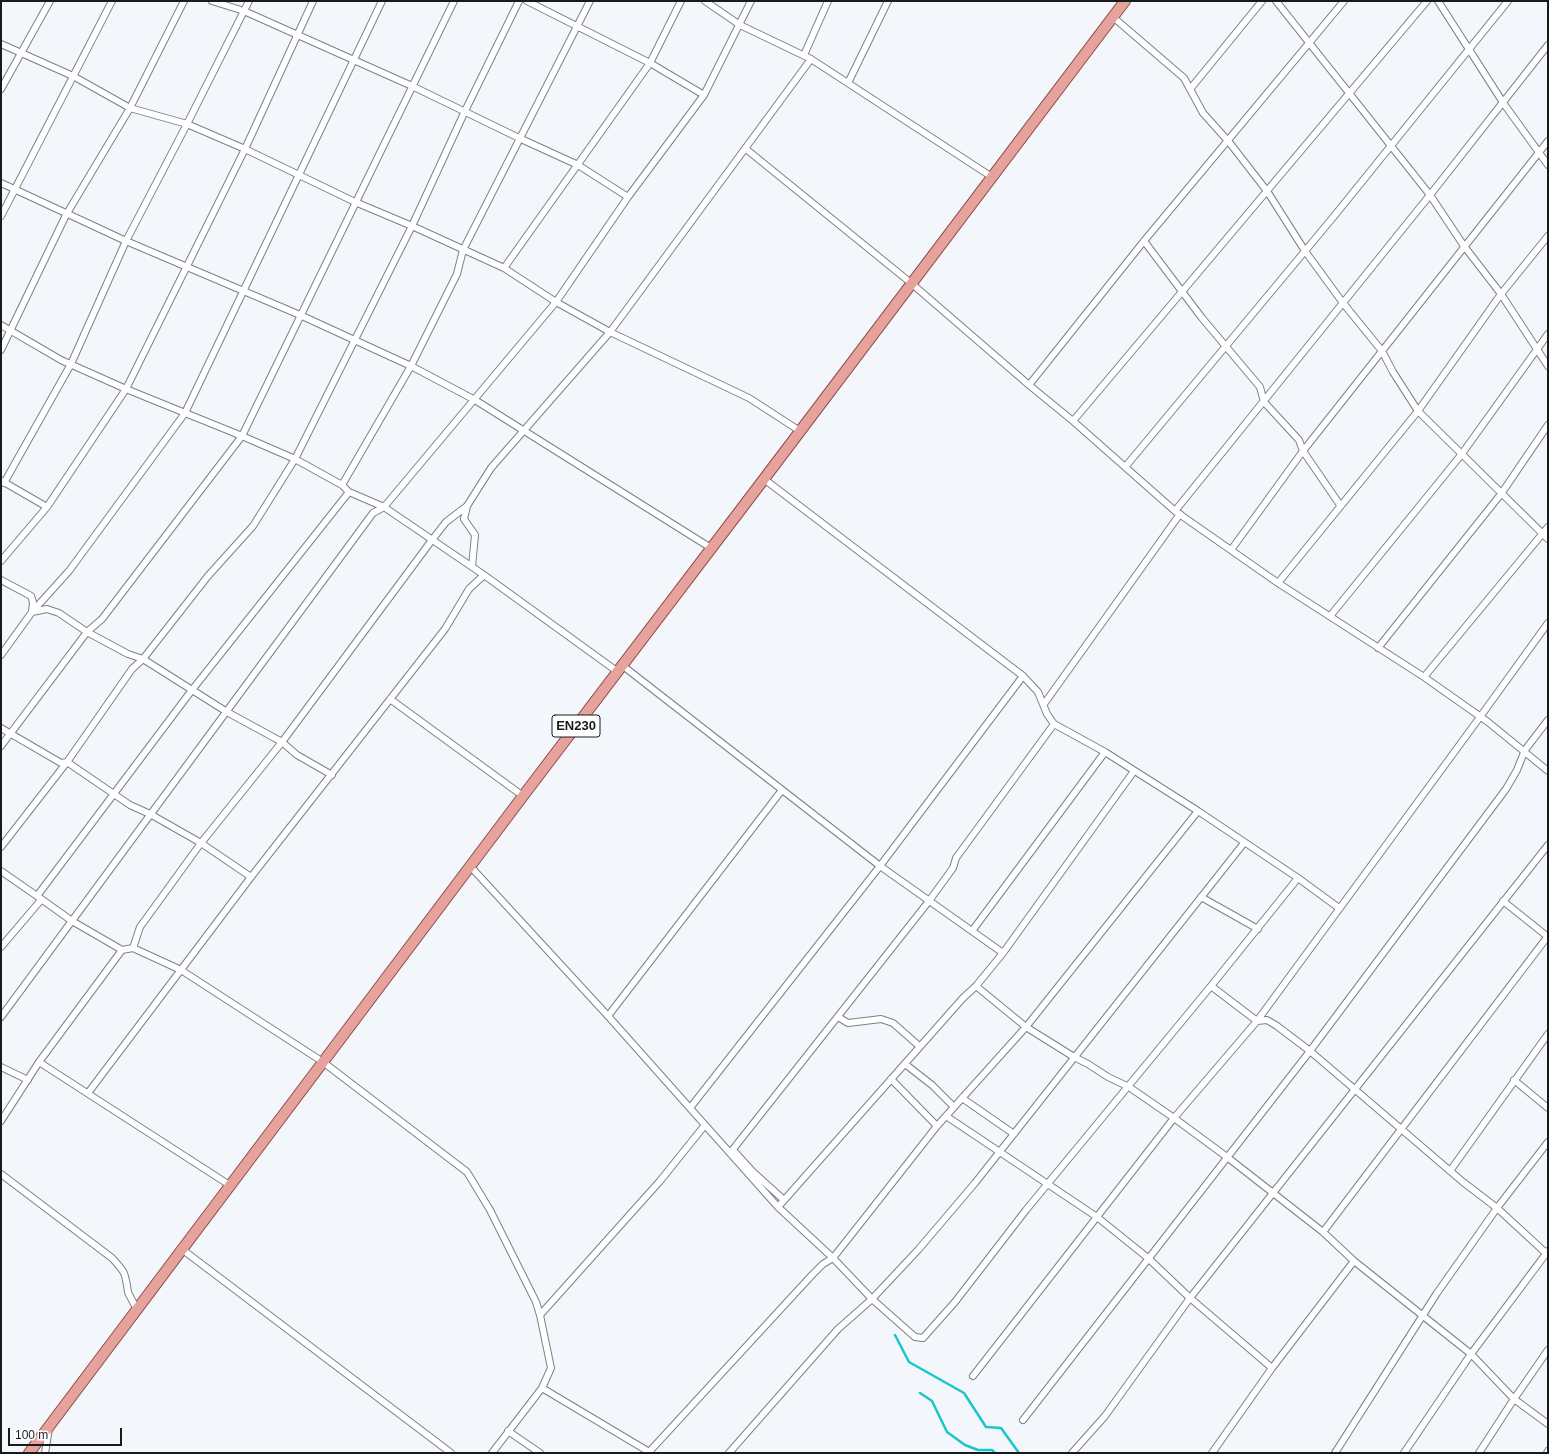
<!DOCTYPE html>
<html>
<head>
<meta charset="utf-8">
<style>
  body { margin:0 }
  #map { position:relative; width:1549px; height:1454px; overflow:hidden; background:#f3f7fc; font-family:Arial,sans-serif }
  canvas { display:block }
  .frame { position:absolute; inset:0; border:2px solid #181a1c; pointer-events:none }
  .scale { position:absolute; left:8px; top:1428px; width:114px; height:18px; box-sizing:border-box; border:2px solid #181a1c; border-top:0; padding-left:5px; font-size:12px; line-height:14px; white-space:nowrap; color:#181a1c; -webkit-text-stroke:3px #fff; paint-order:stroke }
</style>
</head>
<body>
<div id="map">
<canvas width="1549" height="1454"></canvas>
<div class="frame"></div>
<div class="scale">100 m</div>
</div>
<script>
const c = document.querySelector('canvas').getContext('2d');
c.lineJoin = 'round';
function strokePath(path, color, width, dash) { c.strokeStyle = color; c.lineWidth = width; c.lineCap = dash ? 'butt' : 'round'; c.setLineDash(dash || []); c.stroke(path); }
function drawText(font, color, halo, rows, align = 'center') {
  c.font = font + ' Arial,sans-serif'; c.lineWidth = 4; c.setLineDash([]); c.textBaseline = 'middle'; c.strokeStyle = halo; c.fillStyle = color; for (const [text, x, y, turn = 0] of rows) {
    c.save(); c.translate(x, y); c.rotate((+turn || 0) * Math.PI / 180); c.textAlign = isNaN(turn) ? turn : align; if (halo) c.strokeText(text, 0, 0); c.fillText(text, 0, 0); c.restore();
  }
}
const stream = new Path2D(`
  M895 1335 909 1362 964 1393 986 1427 1001 1428 1019 1453
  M920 1393 932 1401 947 1432 965 1445 978 1450H992L995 1453`);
const street = new Path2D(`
  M212 1 244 11 412 86 519 138 578 165 628 197
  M527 1 650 63 704 95
  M705 1 740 25 811 59 992 177
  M1276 1 1430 195 1464 246 1501 294 1548 366
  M1438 1 1504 104 1548 165
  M1113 17 1184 78 1203 113 1229 142 1267 191 1305 251 1343 303 1382 351 1393 372 1418 411 1548 539
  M1 44 73 76 130 108 187 124 245 149 355 202 412 226 504 268 556 302 610 332 749 398 800 431
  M804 55 828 1
  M848 83 888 1
  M1191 88 1262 1
  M1 89 50 1
  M746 149 911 283 1029 385 1073 421 1175 511 1278 583 1424 677 1488 722 1548 771
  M1 183 126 241 300 315 411 366 475 400 711 548
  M1 216 112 1
  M1144 241 1202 318 1260 387 1264 402 1299 440 1303 451 1340 505
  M504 268 650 63 681 1
  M1 325 61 360 126 389 242 436 295 459 342 485 349 492 384 507 484 575 618 672
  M1 350 66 215 130 108 184 1
  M1029 385 1144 241 1344 1
  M1073 421 1427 1
  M1126 466 1335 215 1508 1
  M764 479 1023 676 1038 692 1047 714 1054 724 1105 752 1198 811 1298 878 1339 908
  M2 481 47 507
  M4 483 71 364 126 241 187 124 249 1
  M342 485 411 366 457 274 463 250 590 1
  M467 506 464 519 475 535 472 567
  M1175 511 1430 195 1548 45
  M1231 550 1303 451 1548 141
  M1 561 47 507 126 389 245 149 313 1
  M1 580 31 596 33 602 32 612 47 609 59 613 87 632 128 654 143 659 227 712 282 742 297 755 332 775
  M1278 583 1418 411 1501 294 1548 236
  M1331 615 1461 455 1548 334
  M1378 648 1501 494 1548 425
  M1 655 32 612 69 571 185 413 382 1
  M623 666 880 866 1003 953
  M1424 677 1548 527
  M390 699 523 796
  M1044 704 1180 514
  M1 728 61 763 67 762 130 805 150 814 201 843 251 877
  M1 746 87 632 102 619 242 436 454 1
  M1 847 67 762 132 669 143 659 208 576 253 526 295 459 412 226 465 111 519 1
  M470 866 608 1016 778 1207 833 1258 872 1299 915 1337 923 1338 955 1302 1026 1210 1211 986 1257 1021 1480 717 1548 623
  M1 871 37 896 192 690 349 492
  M37 896 72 921 122 950
  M1201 897 1258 929
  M1503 901 1548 937
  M972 931 1105 752
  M1 947 41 900
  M133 948 181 970 323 1062 467 1172 490 1210 536 1302 540 1315 551 1368 542 1388 492 1453
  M976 986 1026 1027 1074 1057 1088 1064 1108 1077 1129 1087 1174 1118 1227 1157 1323 1232 1354 1261 1471 1354 1514 1399 1548 1424
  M1211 986 1298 878
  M608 1016 782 790
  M1 1017 373 513 384 507 556 302 628 197 704 95 751 1
  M838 1017 848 1023 881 1019 893 1023 918 1045
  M39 1062 231 1186
  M905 1064 932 1085 954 1107
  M1 1067 28 1080
  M891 1079 937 1126
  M1514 1080 1548 1108
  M88 1093 251 877 445 629 469 589 484 575
  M962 1098 1014 1134
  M690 1108 880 866 1023 676
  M946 1116 1097 1217 1148 1258 1190 1298 1272 1368
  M1 1121 39 1062 122 950 133 948 140 927 201 843 282 742 432 540 446 522 467 506 491 468 610 332 811 59
  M733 1150 753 1172 784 1200
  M730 1153 929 901 953 868 956 858 1054 724
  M1450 1171 1548 1034
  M1 1174 112 1258C126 1273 125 1273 128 1292 130 1298 135 1304 137 1310
  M778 1207 963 998 976 986 1003 953 1134 771
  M1323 1232 1548 936
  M183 1250 451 1453
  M540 1315 660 1181 705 1125
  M973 1376 1174 1118 1257 1021 1267 1020 1277 1026 1310 1051 1463 1182 1497 1208 1548 1255
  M542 1388 651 1453
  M1023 1420 1310 1051 1506 789 1517 770 1525 750 1548 720
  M508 1431 540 1453
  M649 1452 812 1275 823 1264 833 1258 937 1126 1026 1027 1198 811
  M45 1453 49 1428
  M729 1453 838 1329 872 1299 918 1250 975 1183 1244 843
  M1072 1453 1105 1416 1190 1298 1548 845
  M1212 1453 1272 1368 1354 1261
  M1335 1453 1437 1293 1497 1208 1548 1142
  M1404 1453 1471 1354 1548 1251
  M1479 1453 1514 1399 1548 1350
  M1547 1453 1548 1451`);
const primary = new Path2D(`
  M29 1453 523 796 764 479 1125 1`);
const shields = [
  [576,726,48]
];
const shieldNames = [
  ["EN230",576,726]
];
strokePath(stream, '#1bc6ca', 2.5);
strokePath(street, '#7d8186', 8);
strokePath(primary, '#934b46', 12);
strokePath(street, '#fff', 6);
strokePath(primary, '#e6a39d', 10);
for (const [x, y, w] of shields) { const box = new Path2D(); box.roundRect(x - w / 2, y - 11, w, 22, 3); c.fillStyle = '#fff'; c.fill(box); strokePath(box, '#181a1c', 1); }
drawText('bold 13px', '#181a1c', null, shieldNames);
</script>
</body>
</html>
